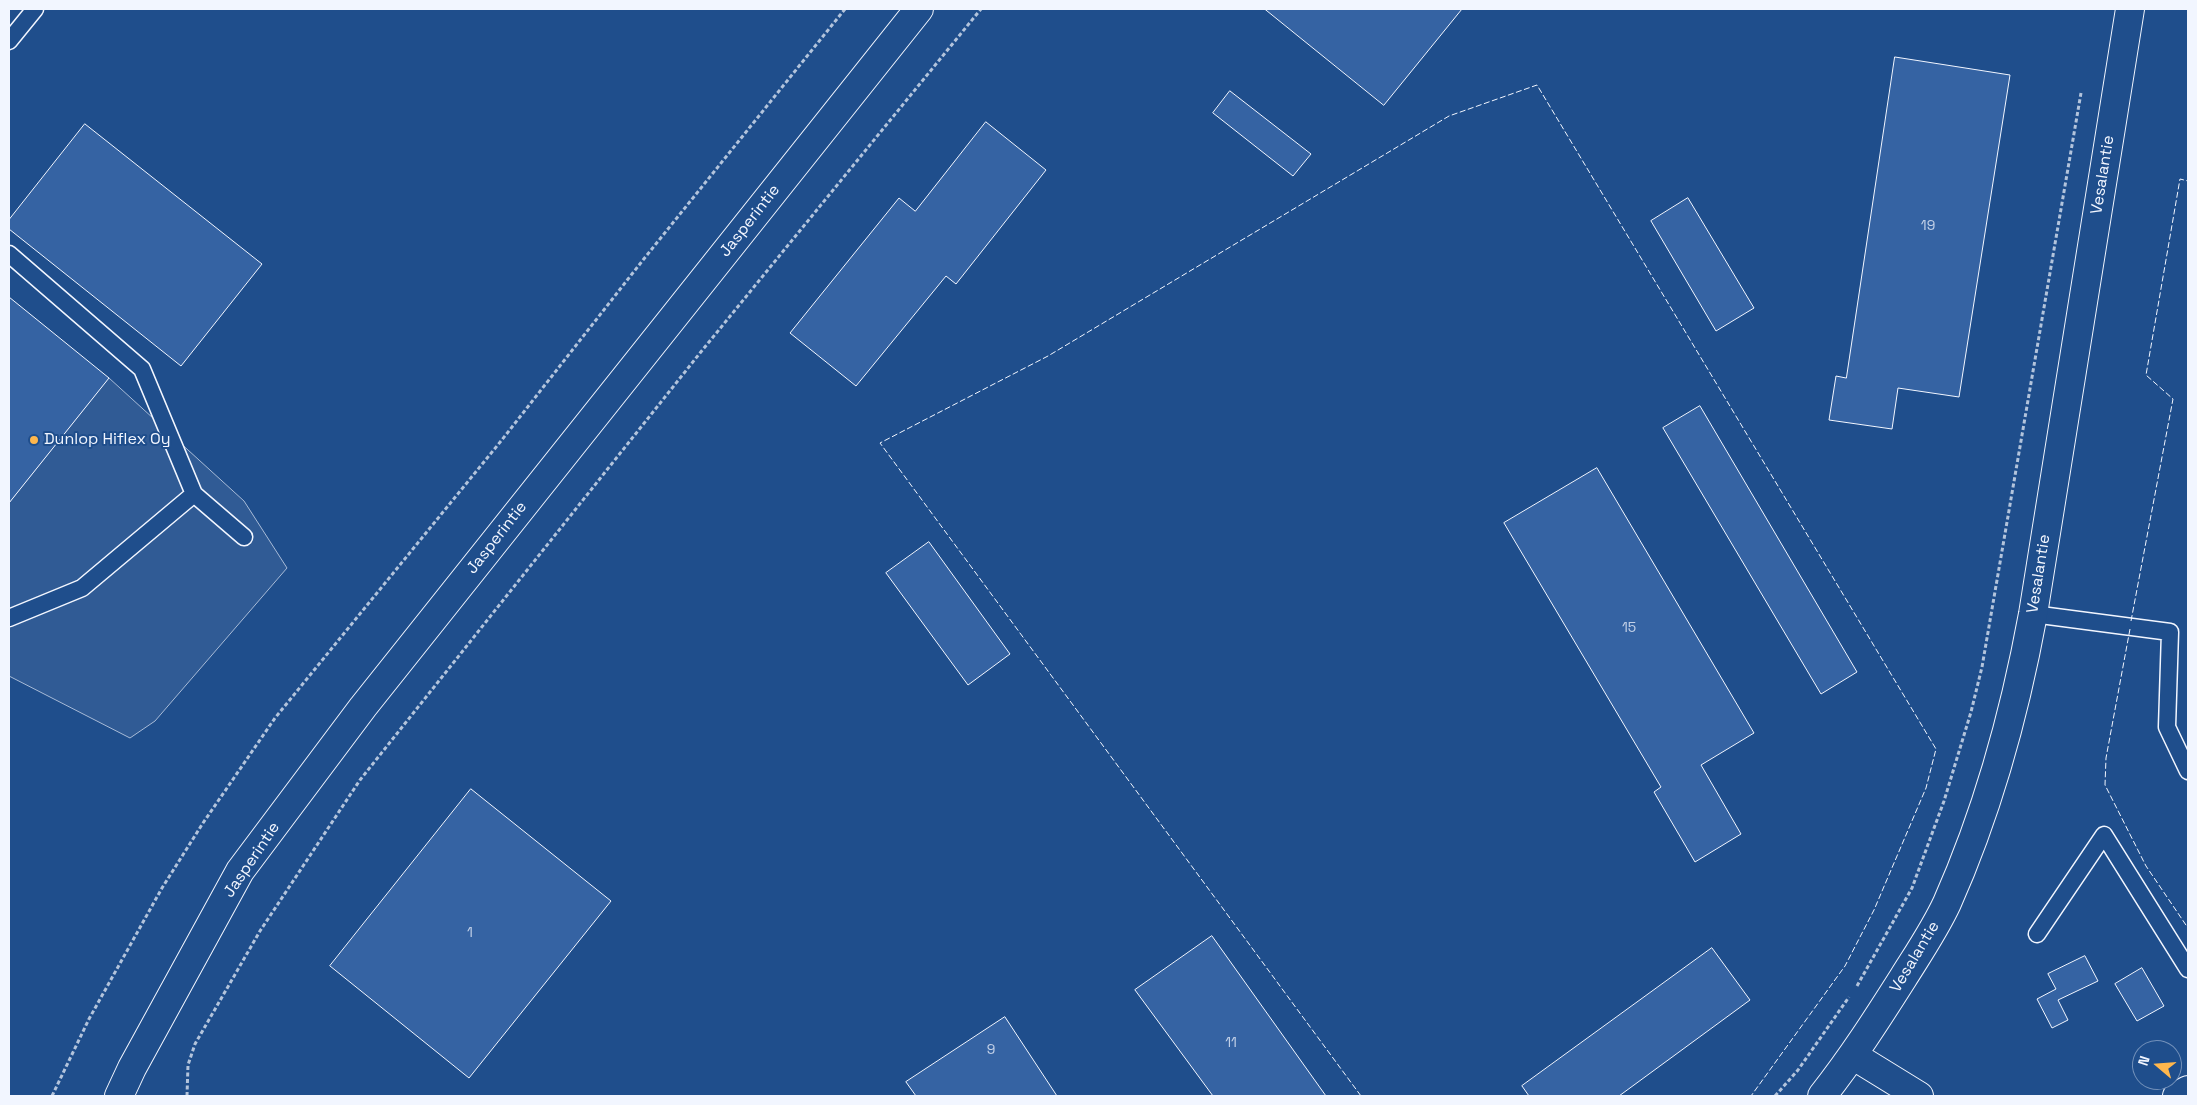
<!DOCTYPE html>
<html>
<head>
<meta charset="utf-8">
<style>
  body { margin:0 }
  #map { position:relative; width:2197px; height:1105px; overflow:hidden; background:#1f4e8c; font-family:"Space Grotesk",sans-serif }
  canvas { display:block }
  .frame { position:absolute; inset:0; border:10px solid #f2f6ff; pointer-events:none }
  .north { position:absolute; left:2132px; top:1040px; width:50px; height:50px; box-sizing:border-box; background:#1f4e8c; border:1px solid #7391ba; border-radius:50%; rotate:288deg; font-size:14px; font-weight:700; line-height:20px; text-align:center; color:#f2f6ff }
  .north::after { content:''; display:block; margin:auto; width:18px; height:22px; background:#ffb74d; clip-path:polygon(50% 0,100% 100%,50% 72%,0 100%) }
</style>
</head>
<body>
<div id="map">
<canvas width="2197" height="1105"></canvas>
<div class="frame"></div>
<div class="north">N</div>
</div>
<script>
const c = document.querySelector('canvas').getContext('2d');
c.lineJoin = 'round';
function paint(path, color) { c.fillStyle = color; c.fill(path, 'evenodd'); }
function strokePath(path, color, width, dash) { c.strokeStyle = color; c.lineWidth = width; c.lineCap = dash ? 'butt' : 'round'; c.setLineDash(dash || []); c.stroke(path); }
function drawText(font, color, halo, rows, align = 'center') {
  c.font = font + ' "Space Grotesk",sans-serif'; c.lineWidth = 4; c.setLineDash([]); c.textBaseline = 'middle'; c.strokeStyle = halo; c.fillStyle = color; for (const [text, x, y, turn = 0] of rows) {
    c.save(); c.translate(x, y); c.rotate((+turn || 0) * Math.PI / 180); c.textAlign = isNaN(turn) ? turn : align; if (halo) c.strokeText(text, 0, 0); c.fillText(text, 0, 0); c.restore();
  }
}
const built = new Path2D(`
  M109 378 244 501 287 568 155 721 130 738 9 676V503Z`);
const building = new Path2D(`
  M1265 9H1462L1384 105Z
  M1895 57 2010 75 1959 397 1898 388 1892 429 1829 420 1836 376 1846 378Z
  M1230 91 1311 154 1293 176 1213 113Z
  M986 122 1046 170 956 284 946 276 856 386 790 333 899 198 915 211Z
  M85 124 262 264 181 366 9 229V220Z
  M1688 198 1754 308 1716 331 1651 221Z
  M9 297 109 378 9 503Z
  M1700 406 1857 672 1821 694 1663 428Z
  M1597 468 1754 733 1701 765 1741 834 1695 862 1654 792 1661 787 1504 523Z
  M929 542 1010 654 968 685 886 573Z
  M471 789 611 901 469 1078 330 966Z
  M1212 936 1326 1096H1213L1135 990Z
  M1712 948 1750 1000 1619 1096H1529L1522 1086Z
  M2085 956 2098 981 2058 1000 2068 1020 2052 1028 2037 999 2056 989 2048 974Z
  M2142 968 2164 1006 2137 1021 2115 984Z
  M1005 1017 1057 1096H916L906 1082Z`);
const path = new Path2D(`
  M1857 986 1912 888 1944 801 1971 712 1982 667 2081 93
  M52 1096 89 1019 162 888 203 823 275 718 501 441 643 260 845 9
  M187 1096 188 1065 195 1044 260 931 360 780 700 353 981 9
  M1775 1096 1798 1070 1849 997`);
const lane = new Path2D(`
  M9 41 35 9
  M9 254 142 369 194 494 244 537
  M2033 614 2170 632 2167 727 2188 771
  M9 618 82 588 194 494
  M2037 934 2104 835 2188 969`);
const street = new Path2D(`
  M1854 1056 1919 1096
  M1822 1096C1852 1058 1877 1019 1903 978 1918 954 1935 929 1947 903 1988 811 2015 712 2033 614L2130 9
  M2177 1096 2188 1090`);
const secondary = new Path2D(`
  M119 1096 132 1068 240 871 363 707 919 9`);
const fence = new Path2D(`
  M2131 621 2173 399 2146 375 2180 179 2188 181
  M2130 629 2106 758 2105 785 2146 866 2188 928
  M1361 1096 880 443 1048 356 1449 116 1537 85 1936 749 1926 788 1874 910 1845 966 1751 1096`);
const markers = [
  [34,440,5,"#ffb74d"]
];
const numberNames = [
  ["19",1928,226],
  ["15",1629,628],
  ["1",470,933],
  ["11",1231,1043],
  ["9",991,1050]
];
const streetNames = [
  ["Vesalantie",2103,175,-81],
  ["Jasperintie",750,221,-52],
  ["Jasperintie",497,538,-52],
  ["Vesalantie",2039,574,-81],
  ["Jasperintie",252,860,-56],
  ["Vesalantie",1915,957,-59]
];
const poiNames = [
  ["Dunlop Hiflex Oy",44,440]
];
paint(built, '#305b95');
strokePath(built, '#a8bbd7', 1);
paint(building, '#3563a3');
strokePath(building, '#f2f6ff', 1);
strokePath(lane, '#f2f6ff', 19);
strokePath(street, '#f2f6ff', 30);
strokePath(secondary, '#f2f6ff', 30);
strokePath(path, '#b3c4dc', 3, [4, 2.5]);
strokePath(lane, '#1f4e8c', 16);
strokePath(street, '#1f4e8c', 28);
strokePath(secondary, '#1f4e8c', 28);
strokePath(fence, '#f2f6ff', 1, [6, 2.5]);
for (const [x, y, r, color] of markers) { const dot = new Path2D(); dot.arc(x, y, r, 0, 2 * Math.PI); c.fillStyle = color; c.fill(dot); strokePath(dot, '#1f4e8c', 2); }
drawText('14px', '#c3d1e8', null, numberNames);
drawText('16px', '#f2f6ff', '#1f4e8c', streetNames);
drawText('16px', '#f2f6ff', '#1f4e8c', poiNames, 'left');
</script>
</body>
</html>
